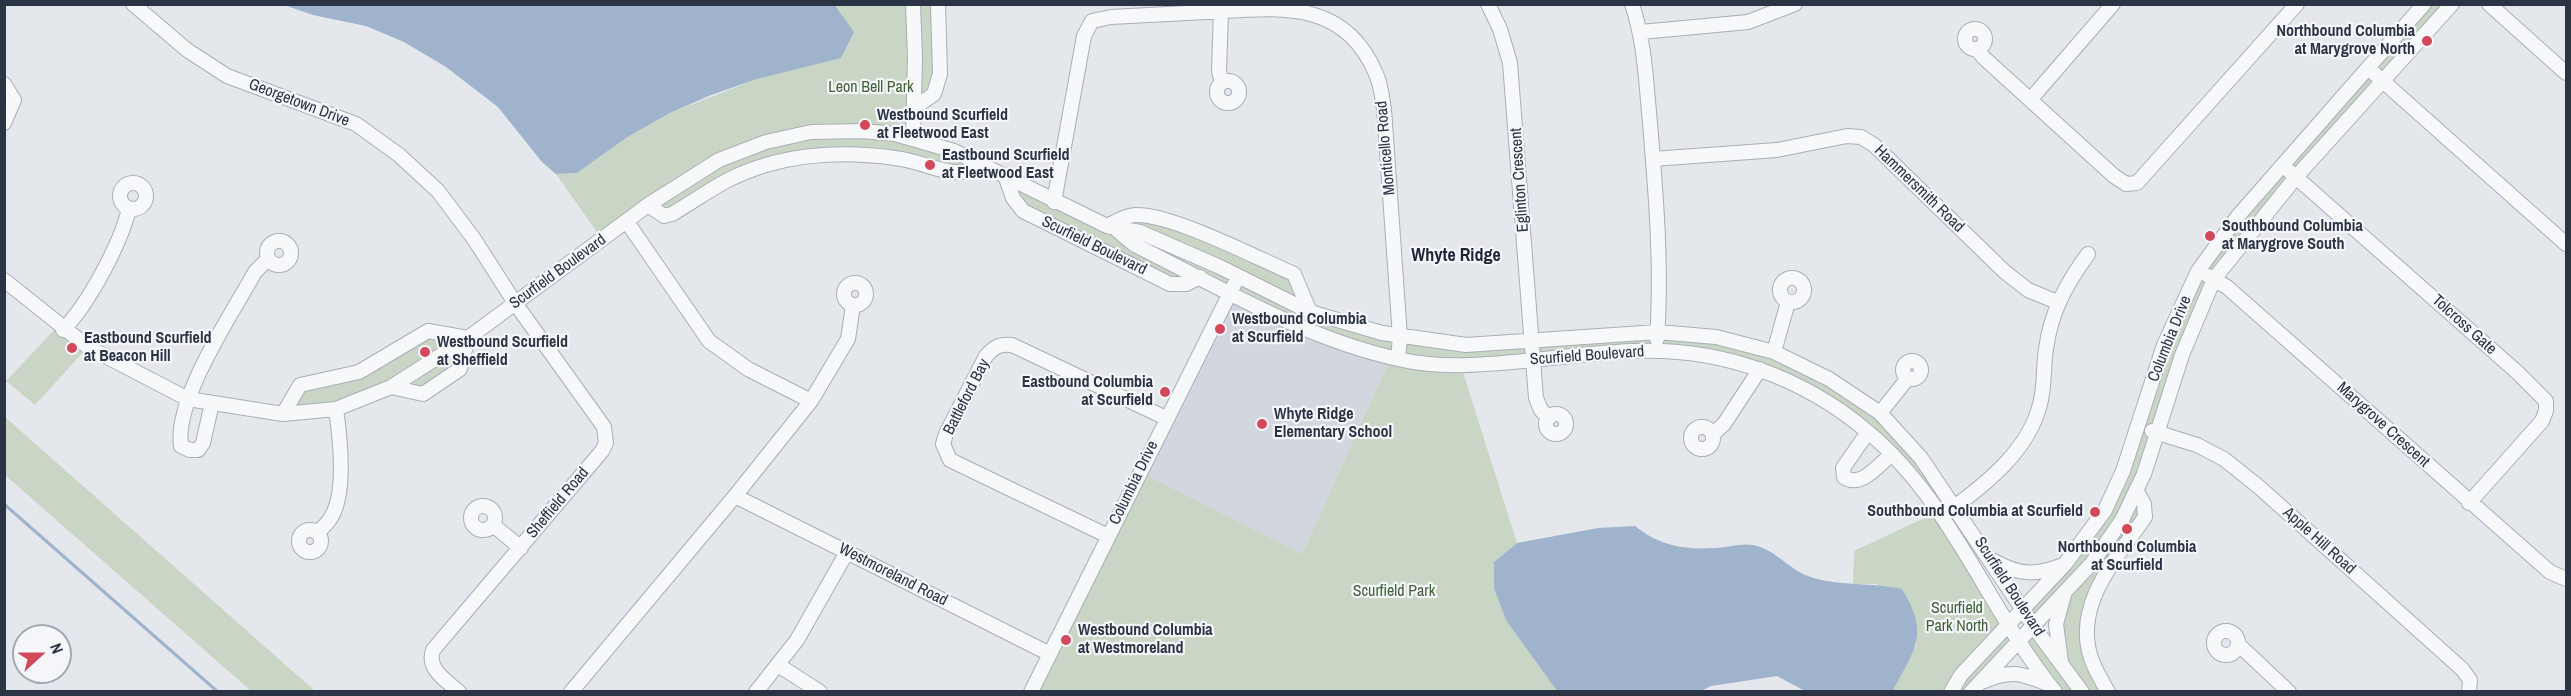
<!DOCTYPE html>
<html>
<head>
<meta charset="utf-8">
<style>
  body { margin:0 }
  #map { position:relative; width:2571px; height:696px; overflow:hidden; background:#e4e7ec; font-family:"Archivo Narrow",sans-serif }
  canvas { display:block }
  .frame { position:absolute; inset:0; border:6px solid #2b3445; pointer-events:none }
  .north { position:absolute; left:12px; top:624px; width:60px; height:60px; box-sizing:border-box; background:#f4f6f9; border:2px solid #a4a8b1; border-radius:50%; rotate:69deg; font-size:16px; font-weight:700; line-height:24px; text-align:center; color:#2b3445 }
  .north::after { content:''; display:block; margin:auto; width:21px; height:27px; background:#d1495b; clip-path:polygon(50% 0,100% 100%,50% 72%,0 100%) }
</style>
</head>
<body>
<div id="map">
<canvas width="2571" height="696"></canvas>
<div class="frame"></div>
<div class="north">N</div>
</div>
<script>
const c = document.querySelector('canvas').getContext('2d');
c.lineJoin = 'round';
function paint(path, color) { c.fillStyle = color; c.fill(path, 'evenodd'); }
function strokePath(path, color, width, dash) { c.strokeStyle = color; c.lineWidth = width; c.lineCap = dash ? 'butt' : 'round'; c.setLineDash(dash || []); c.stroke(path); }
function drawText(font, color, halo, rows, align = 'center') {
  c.font = font + ' "Archivo Narrow",sans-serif'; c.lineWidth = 4.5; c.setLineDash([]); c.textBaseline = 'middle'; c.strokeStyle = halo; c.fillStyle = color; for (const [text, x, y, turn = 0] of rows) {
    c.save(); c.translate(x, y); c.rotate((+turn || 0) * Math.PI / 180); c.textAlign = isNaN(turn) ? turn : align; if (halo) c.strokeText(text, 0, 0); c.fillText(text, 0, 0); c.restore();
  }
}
const built = new Path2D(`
  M1230 293 1390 359 1302 554 1140 472Z`);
const green = new Path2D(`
  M834 4 938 5 940 74 914 108 913 137 984 167 965 174 896 158 775 163 672 214 648 206 604 242 556 174 577 173 626 138 670 113 757 79 797 67 841 13Z
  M2424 5H2452L2214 279 2136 490 2144 504 2100 583 2086 627 2108 691H2055L2019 641 1971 691H1893L1917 643 1877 584H1853L1854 551 1935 513 1868 432 1760 369 1636 350 1461 366 1517 543 1494 562 1541 665 1557 691H1031L1140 472 1302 554 1390 359 1212 284H1186L1023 211 1006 178 1107 226 1135 214 1294 274 1310 312 1466 345 1658 332 1774 352 1880 413 1955 506 1937 512 2019 640 2033 625 2024 610 2093 529 2198 271ZM2066 591 2058 649 2034 625Z
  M58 326 88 347 35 405 6 381Z
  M428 331 468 338 460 369 423 394 391 388 336 409 283 414 300 385 359 372Z
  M5 417 315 691H251L5 475Z`);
const water = new Path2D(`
  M834 4 854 32 841 58 757 79 711 95 670 113 626 138 577 173 556 174 542 162 498 107 446 67 404 42 366 26 313 15 284 5Z
  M1635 526C1660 546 1684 550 1716 548 1728 547 1741 543 1753 545 1775 549 1787 568 1808 576 1839 587 1870 582 1902 589 1930 635 1915 648 1893 691H1805L1777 676 1711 686 1701 691H1557L1506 620 1494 588V562L1517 543 1598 528Z`);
const stream = new Path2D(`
  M4 504 218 692`);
const minor = new Path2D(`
  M133 4 187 50 227 76 356 124 399 155 438 191 474 239 515 303 604 427 606 443 602 451 433 650C426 669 447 681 459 692
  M913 4 915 57 913 138
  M1488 4 1500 29 1510 63 1536 398 1541 410 1549 418
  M1632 4C1645 43 1646 82 1650 123 1656 195 1662 266 1657 339
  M2489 4 2566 73
  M1221 11 1219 71 1222 83
  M1965 39a10 10 0 1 1 20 0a10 10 0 1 1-20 0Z
  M1641 32 1748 22 1795 4
  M1977 49 1983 57 2114 176 2126 184 2137 183 2297 4
  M2368 68 2566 244
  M1217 92a11 11 0 1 1 22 0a11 11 0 1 1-22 0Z
  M4 84 14 100 4 123
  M2030 100 2113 4
  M914 108 934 94 940 74 938 4
  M1653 159 1777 150 1847 136 1861 137 1874 145 2005 272 2028 290 2057 302
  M2289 171 2517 372 2546 401V411L2542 421 2469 503
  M1006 178 1013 198 1023 211 1170 284H1186L1200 277
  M120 196a13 13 0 1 1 26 0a13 13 0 1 1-26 0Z
  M1054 202 1084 36 1092 21 1111 17C1149 15 1187 13 1225 11 1288 7 1347 4 1376 74 1381 84 1382 98 1384 109L1400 337 1398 359
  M648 205 664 216 672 214C691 203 709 190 728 180 779 154 839 150 895 158 930 162 947 181 984 167
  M627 222 709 341 748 369 811 401
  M1107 226C1116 222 1128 214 1137 215 1174 215 1257 258 1294 274L1310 312
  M1117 230 1135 245C1221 288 1304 338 1398 359 1444 370 1489 364 1535 360 1568 356 1601 352 1634 351 1720 347 1803 377 1868 432 1951 501 1988 609 2055 692
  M267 253a12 12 0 1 1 24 0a12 12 0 1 1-24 0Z
  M2208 276 2227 287 2550 572 2566 579
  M1780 290a12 12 0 1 1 24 0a12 12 0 1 1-24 0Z
  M4 280 88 347 188 399 283 414 336 409 391 387 468 338 648 205 719 160 766 142 811 132 862 131 895 134 954 151 1107 226 1140 232 1220 267 1310 312 1382 333 1466 345 1658 332 1716 337 1774 352 1829 379 1880 413 1921 458 2039 634 2082 692
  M844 294a11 11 0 1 1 22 0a11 11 0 1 1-22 0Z
  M63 330C89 303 120 245 129 209
  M1774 352 1788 302
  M1903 370a9 9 0 1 1 18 0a9 9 0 1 1-18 0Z
  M212 403 203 443 198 450H190L181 446C174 399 232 314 255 272L268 259
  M1880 413 1908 378
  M283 414 300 385 359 372 428 331 468 338 460 369 423 394 391 387
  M1546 424a10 10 0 1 1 20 0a10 10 0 1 1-20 0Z
  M1691 438a11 11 0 1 1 22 0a11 11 0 1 1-22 0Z
  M2152 431 2197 445 2224 459 2259 487 2462 669 2470 680 2469 692
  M1868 432 1843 468 1844 477C1861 489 1878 465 1892 454
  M1713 434 1724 424 1760 369
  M735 496 1050 654
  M471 518a12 12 0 1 1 24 0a12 12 0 1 1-24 0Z
  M1949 511C1986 484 2029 450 2040 404 2045 387 2043 367 2046 349 2051 312 2066 284 2088 254
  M493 525 521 548
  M299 541a11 11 0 1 1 22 0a11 11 0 1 1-22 0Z
  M317 533C322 528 327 524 330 519 347 495 340 437 336 409
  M1108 536 950 460 943 444 946 434 986 356C995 346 1000 344 1012 345L1166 418
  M1994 561C2020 576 2037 575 2063 565
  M2214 643a12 12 0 1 1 24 0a12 12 0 1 1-24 0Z
  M2238 644 2289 692
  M2061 662 2056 624 2064 595
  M778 665 820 692
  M1982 682C2010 669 2021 673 2048 684
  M571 692 735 496 811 401 848 339 853 305
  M756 692 797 640 847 552
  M1031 692 1234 285
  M1951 692 1961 675 2065 564 2105 510 2123 471 2164 345 2198 271 2238 216 2424 4
  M1971 692 2092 563 2122 520 2144 474 2182 355 2214 279 2296 177 2452 4
  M2108 692C2102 681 2095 670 2091 658 2073 604 2117 558 2145 517L2144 504 2136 490`);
const markers = [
  [2427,41,6,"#d1495b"],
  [865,125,6,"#d1495b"],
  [930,165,6,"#d1495b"],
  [2210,236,6,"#d1495b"],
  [1220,329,6,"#d1495b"],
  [72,348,6,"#d1495b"],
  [425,352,6,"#d1495b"],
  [1165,392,6,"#d1495b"],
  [1262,424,6,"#d1495b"],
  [2095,512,6,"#d1495b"],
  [2127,529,6,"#d1495b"],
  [1066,640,6,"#d1495b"]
];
const poiNames = [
  ["Northbound Columbia",2415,32,"right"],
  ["at Marygrove North",2415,50,"right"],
  ["Westbound Scurfield",877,116],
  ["at Fleetwood East",877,134],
  ["Eastbound Scurfield",942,156],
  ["at Fleetwood East",942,174],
  ["Southbound Columbia",2222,227],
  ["at Marygrove South",2222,245],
  ["Westbound Columbia",1232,320],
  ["at Scurfield",1232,338],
  ["Eastbound Scurfield",84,339],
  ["at Beacon Hill",84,357],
  ["Westbound Scurfield",437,343],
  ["at Sheffield",437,361],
  ["Eastbound Columbia",1153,383,"right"],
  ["at Scurfield",1153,401,"right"],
  ["Whyte Ridge",1274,415],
  ["Elementary School",1274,433],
  ["Southbound Columbia at Scurfield",2083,512,"right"],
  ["Northbound Columbia",2127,548,"center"],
  ["at Scurfield",2127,566,"center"],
  ["Westbound Columbia",1078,631],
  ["at Westmoreland",1078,649]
];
const parkNames = [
  ["Leon Bell Park",871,88],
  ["Scurfield Park",1394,592],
  ["Scurfield",1957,609],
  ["Park North",1957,627]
];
const streetNames = [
  ["Georgetown Drive",299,103,21],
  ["Monticello Road",1386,148,-95],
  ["Eglinton Crescent",1520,180,-94],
  ["Hammersmith Road",1919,189,44],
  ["Scurfield Boulevard",1094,246,26],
  ["Scurfield Boulevard",558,272,-36],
  ["Tolcross Gate",2464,325,42],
  ["Columbia Drive",2170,339,-68],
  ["Scurfield Boulevard",1587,356,-4],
  ["Battleford Bay",967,397,-63],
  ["Marygrove Crescent",2383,425,42],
  ["Columbia Drive",1134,483,-64],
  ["Sheffield Road",558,503,-50],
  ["Apple Hill Road",2319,541,42],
  ["Westmoreland Road",893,575,27],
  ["Scurfield Boulevard",2009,587,57]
];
const neighbourhoodNames = [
  ["Whyte Ridge",1456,256]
];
paint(built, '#d2d6de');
paint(green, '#c9d6c5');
paint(water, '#9fb4cc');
strokePath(stream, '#9fb4cc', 3);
strokePath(minor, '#a9aeb7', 16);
strokePath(minor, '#f7f8fa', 14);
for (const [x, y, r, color] of markers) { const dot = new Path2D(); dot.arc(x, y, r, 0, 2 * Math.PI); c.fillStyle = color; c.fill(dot); strokePath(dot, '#f4f6f9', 2); }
drawText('bold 16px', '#2b3445', '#f4f6f9', poiNames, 'left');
drawText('16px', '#3f6138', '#f4f6f9', parkNames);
drawText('16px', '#2b3445', '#f4f6f9', streetNames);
drawText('bold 18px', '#1d2536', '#f4f6f9', neighbourhoodNames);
</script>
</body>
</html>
